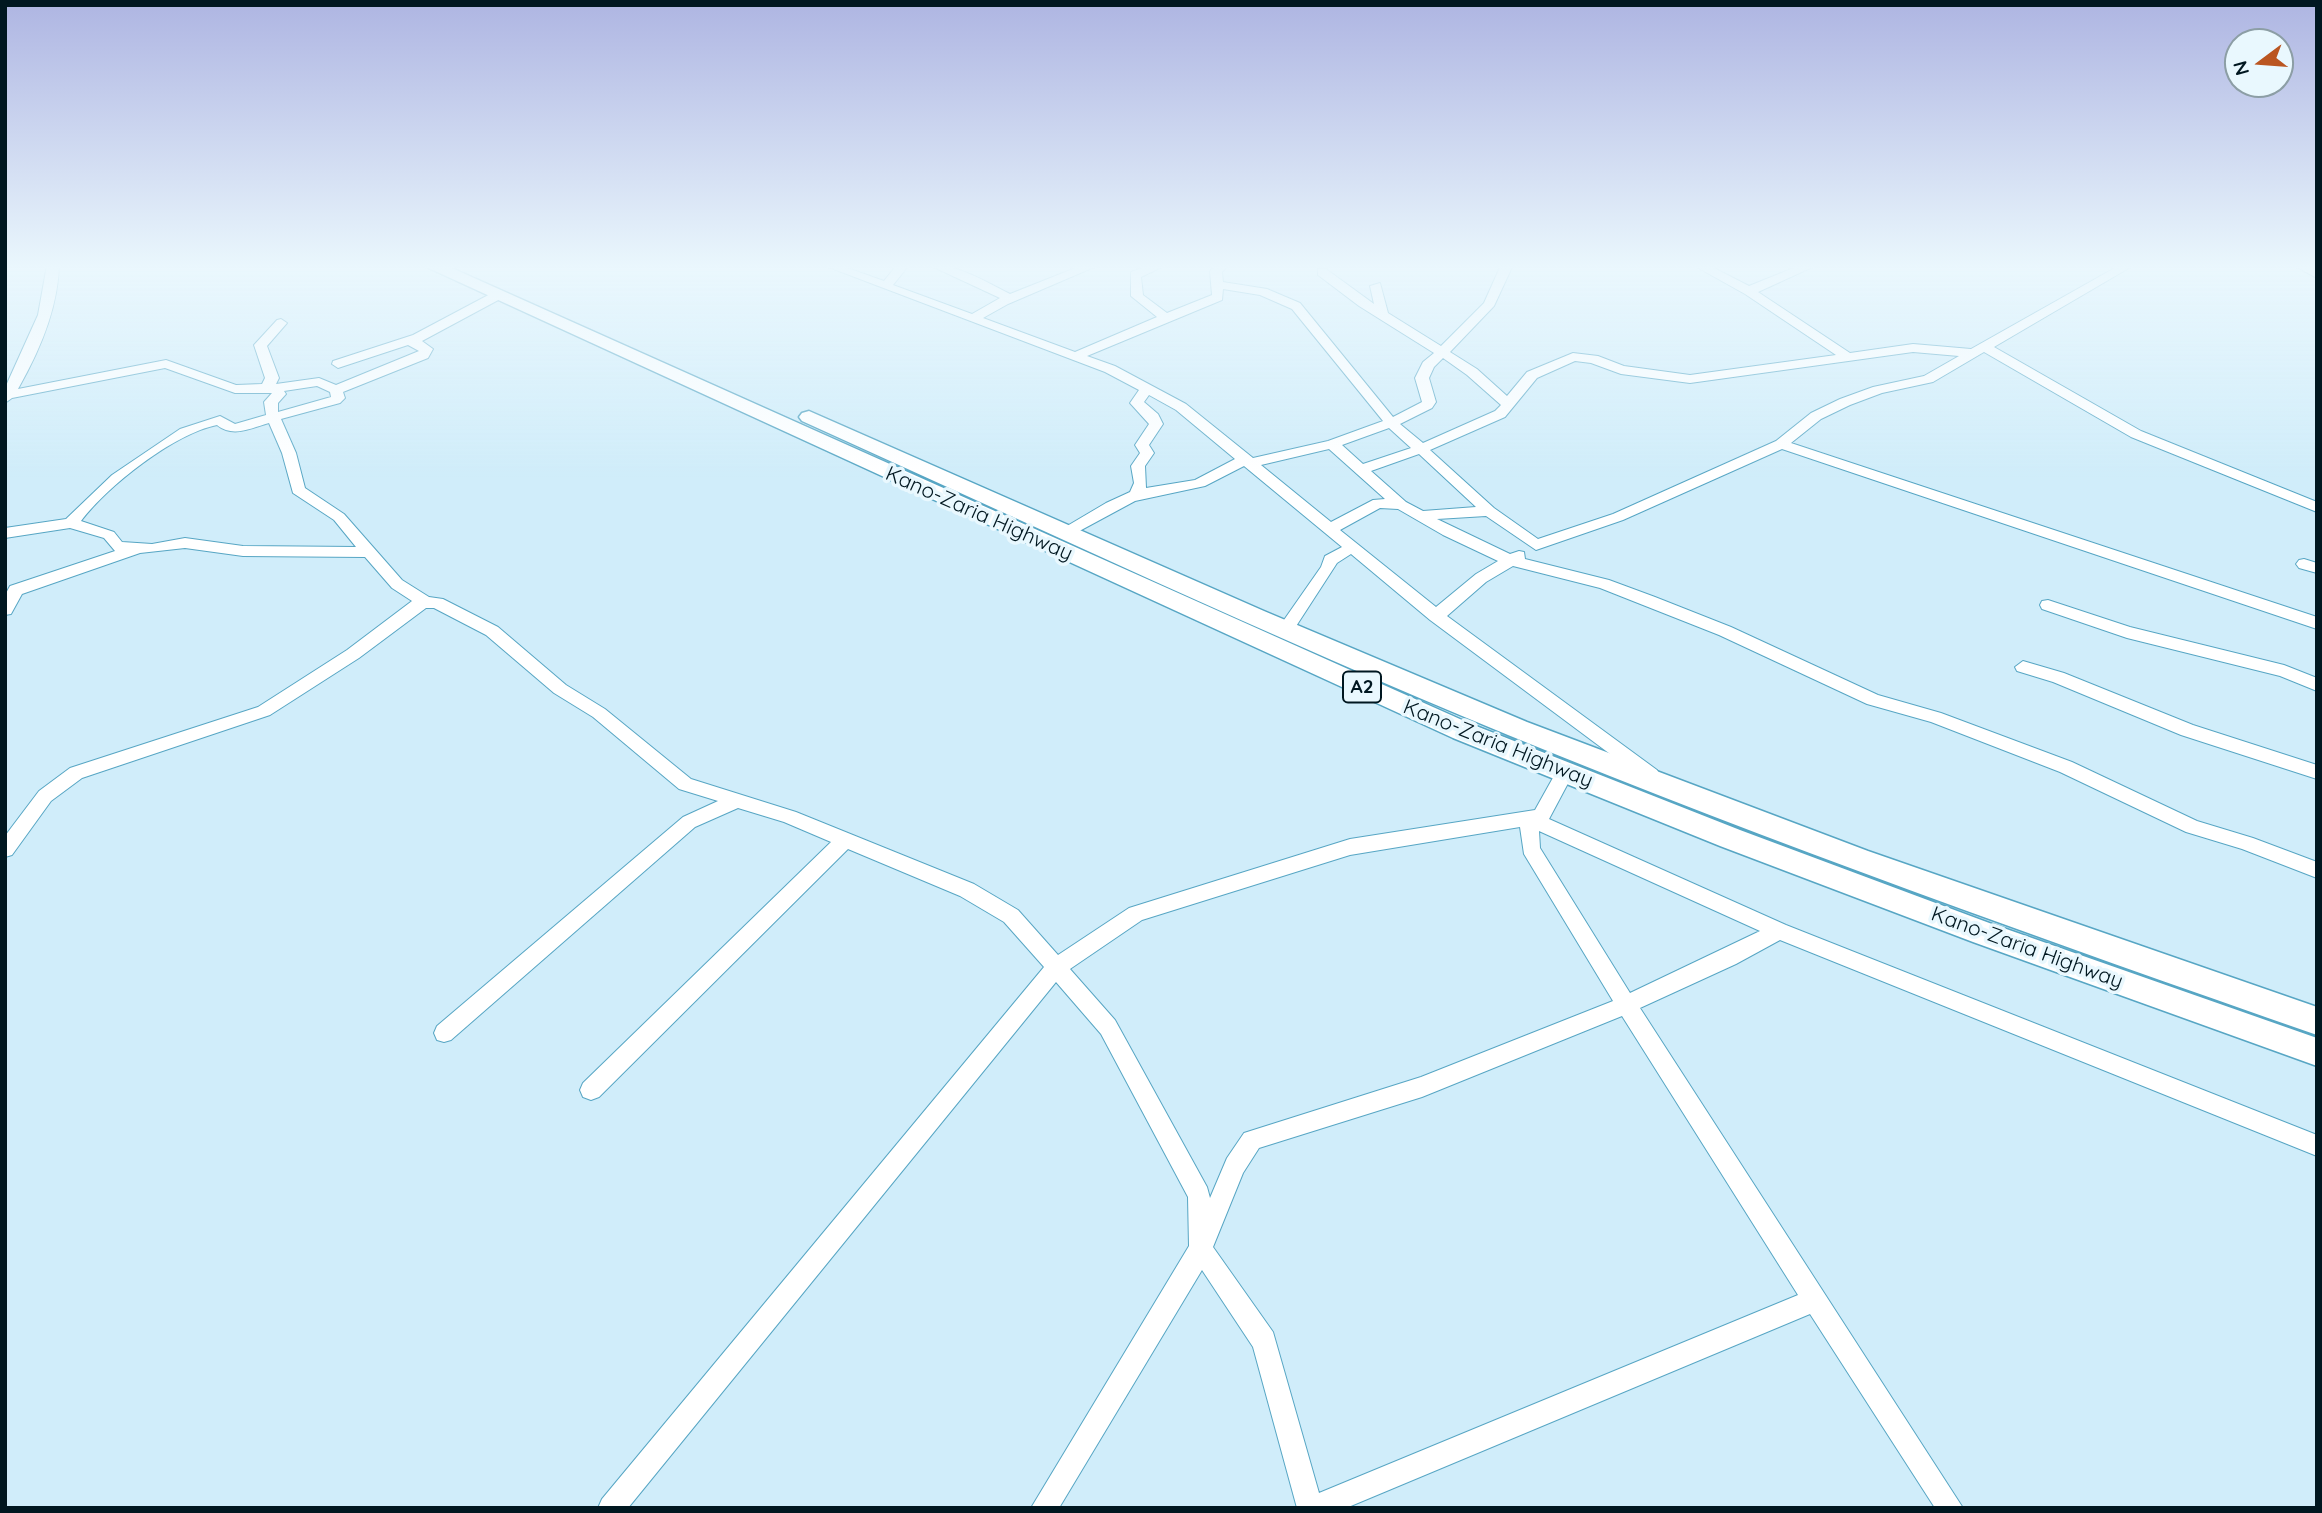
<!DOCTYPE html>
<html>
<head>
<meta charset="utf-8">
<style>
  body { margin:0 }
  #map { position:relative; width:2322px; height:1513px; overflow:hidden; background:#d0edfa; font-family:Quicksand,sans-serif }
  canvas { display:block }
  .frame { position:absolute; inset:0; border:7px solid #001720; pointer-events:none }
  .north { position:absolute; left:2224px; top:28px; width:70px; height:70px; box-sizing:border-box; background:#e9f8fe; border:2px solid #8c9ea5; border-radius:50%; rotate:254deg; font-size:19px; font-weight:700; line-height:28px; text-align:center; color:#001720 }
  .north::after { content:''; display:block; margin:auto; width:24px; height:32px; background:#ba5621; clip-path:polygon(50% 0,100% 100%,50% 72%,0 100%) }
</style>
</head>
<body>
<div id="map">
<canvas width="2322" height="1513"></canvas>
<div class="frame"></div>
<div class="north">N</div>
</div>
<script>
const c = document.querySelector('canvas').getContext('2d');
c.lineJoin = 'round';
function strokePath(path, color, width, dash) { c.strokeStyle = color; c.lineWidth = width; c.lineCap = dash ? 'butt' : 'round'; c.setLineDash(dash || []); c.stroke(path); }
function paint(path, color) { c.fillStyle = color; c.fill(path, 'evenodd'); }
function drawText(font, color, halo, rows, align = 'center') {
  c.font = font + ' Quicksand,sans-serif'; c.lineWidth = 7; c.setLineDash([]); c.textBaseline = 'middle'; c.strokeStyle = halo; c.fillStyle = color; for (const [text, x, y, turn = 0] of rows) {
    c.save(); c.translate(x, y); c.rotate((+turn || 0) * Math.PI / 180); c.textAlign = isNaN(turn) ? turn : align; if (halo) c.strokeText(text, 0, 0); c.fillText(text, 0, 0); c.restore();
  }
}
const minor = new Path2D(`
  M47 265H59C58 309 39 352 18 389L166 360 236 385 262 384 265 378 254 345 277 320 281 319 287 323 267 346 279 378 276 384 319 378 336 385 419 351 408 345 338 368 332 364 333 361 413 335 494 292H502V298L422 341 433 349 428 358 343 392 345 398 340 403 281 419 296 453 305 488 344 514 402 580 429 597 443 599 498 627 566 685 605 709 691 779 796 812 974 884 1018 910 1058 955 1129 908 1350 839 1535 810 1559 767H1571L1574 772 1549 819 1786 925 2317 1135V1156L1780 940 1736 964 1640 1008 1963 1508H1935L1810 1314 1346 1508H1297L1253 1347 1202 1270 1059 1508H1031L1189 1246 1188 1197 1101 1034 1056 982 628 1508H598L602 1499 1044 967 1004 922 960 896 848 849 599 1097 591 1100 583 1097 580 1090 583 1083 831 842 784 822 738 808 695 827 451 1040 444 1042 437 1040 434 1033 437 1026 683 817 718 801 679 789 593 717 554 693 486 635 434 608H426L359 658 270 715 82 778 51 801 12 855 5 857V836L39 791 70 768 258 707 347 650 412 601 392 588 365 557 243 556 185 548 140 553 22 594 11 614 5 615V595L10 586 115 551 104 538 70 528 5 538V528L66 519 112 475 180 429 220 416 235 424 266 415 264 402 272 393H235L165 368 12 398 5 403V388L38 315ZM317 386 330 392 331 397 278 412V403L286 394 284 391ZM269 423 282 453 293 493 334 520 356 547 243 546 185 538 152 544 122 542 114 532 81 521C108 486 173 434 217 425 233 438 251 428 269 423ZM1520 827 1524 854 1613 1001 1421 1077 1244 1133 1227 1158 1210 1198 1207 1187 1115 1020 1070 969 1142 920 1350 855ZM1539 831 1760 931 1630 993 1540 848ZM1622 1016 1798 1295 1319 1493 1273 1332 1213 1247 1243 1173 1259 1148 1422 1097Z
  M823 265H839L884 281 897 265H909L893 285 972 314 1000 298 929 265C960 265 984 281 1010 294L1083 265H1099L1008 304 983 318 1075 352 1157 317 1131 296V272L1150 265H1166L1141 277 1143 295 1167 313 1212 295 1210 271 1216 265H1228L1222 272 1223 282 1267 289 1300 303 1393 417 1422 402 1415 378 1423 362 1434 353 1359 306 1318 275V269H1326L1374 304 1370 286 1380 283 1388 313 1441 346 1484 303 1501 265H1513L1494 306 1450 352 1477 369 1507 396 1527 372 1573 353 1598 356 1624 366 1690 375 1836 355 1745 294 1693 265H1708L1749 286 1801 265H1817L1758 292 1850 353 1913 344 1971 349 2120 265H2134L1994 347 2141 431 2317 502V512L2131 437 1984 352 1933 382 1882 393 1850 405 1821 419 1791 443 2317 617V629L1782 449 1623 520 1536 550 1486 516 1437 519 1510 554 1519 551 1524 552 1525 559 1609 580 1655 597 1731 627 1878 695 1941 713 2072 762 2197 821 2253 838 2317 862V878L2242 849 2186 832 2060 772 1931 722 1867 704 1719 635 1643 605 1600 588 1513 566 1486 582 1447 616 1657 770 1660 775 1657 780H1645L1430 620 1351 554 1337 563 1291 634H1279L1277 630 1321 567 1325 556 1342 547 1244 466 1205 486 1135 501 1072 535H1062V529L1106 503 1130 492 1134 483 1131 466 1140 453 1135 445 1149 424 1130 403 1139 390 1105 372ZM1223 289 1260 295 1292 309 1383 421 1328 441 1253 458 1186 404 1115 366 1087 356 1222 300ZM1913 352 1959 356 1924 376 1873 387 1840 399 1811 413 1776 441 1613 514 1538 539 1494 508 1430 450 1505 417 1537 378 1575 361 1591 363 1621 374 1690 383ZM1443 358 1467 375 1501 405 1495 411 1423 443 1400 424 1432 408 1436 402 1429 378 1434 367ZM1149 395 1176 410 1235 459 1195 480 1146 488 1145 466 1154 453 1149 445 1163 424 1158 414 1144 402ZM1389 428 1411 448 1363 464 1342 445ZM1329 449 1385 499 1373 500 1331 522 1261 465ZM1419 454 1476 507 1423 511 1406 502 1371 471ZM1380 508 1398 509 1443 535 1498 561 1476 574 1436 607 1340 530Z
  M2293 265H2308L2317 269V278Z
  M2304 559 2317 563V573L2299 568 2296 564 2299 560Z
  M2048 600 2130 627 2284 665 2317 678V691L2280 676 2127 638 2042 609 2040 605 2042 601Z
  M2023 661 2064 673 2193 725 2317 765V779L2181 735 2053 682 2017 671 2015 667Z`);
const highway = new Path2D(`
  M422 265H445L1471 724 1740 830 1992 924 2317 1038V1066L1973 942 1720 846 1453 738Z
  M809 411 1264 611 1527 722 1868 851 2317 1007V1035C2045 940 1774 844 1508 735 1270 637 1037 527 802 421L799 417 802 413Z`);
const shields = [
  [1362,687,38]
];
const shieldNames = [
  ["A2",1362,687]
];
const streetNames = [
  ["Kano-Zaria Highway",979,514,24],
  ["Kano-Zaria Highway",1498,744,22],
  ["Kano-Zaria Highway",2027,948,20]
];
strokePath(minor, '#57a6c4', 2);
strokePath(highway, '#57a6c4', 3);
paint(minor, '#fff');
paint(highway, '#fff');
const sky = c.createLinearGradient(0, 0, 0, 477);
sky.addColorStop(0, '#aeb5e2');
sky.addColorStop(0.56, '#eaf7fd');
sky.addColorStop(1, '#eaf7fd00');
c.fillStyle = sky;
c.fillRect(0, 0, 2322, 477);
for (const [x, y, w] of shields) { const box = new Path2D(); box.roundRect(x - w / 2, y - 15.5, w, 31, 5); c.fillStyle = '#e9f8fe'; c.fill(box); strokePath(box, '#001720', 2); }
drawText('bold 19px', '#001720', null, shieldNames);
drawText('21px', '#001720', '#e9f8fe', streetNames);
</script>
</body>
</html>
